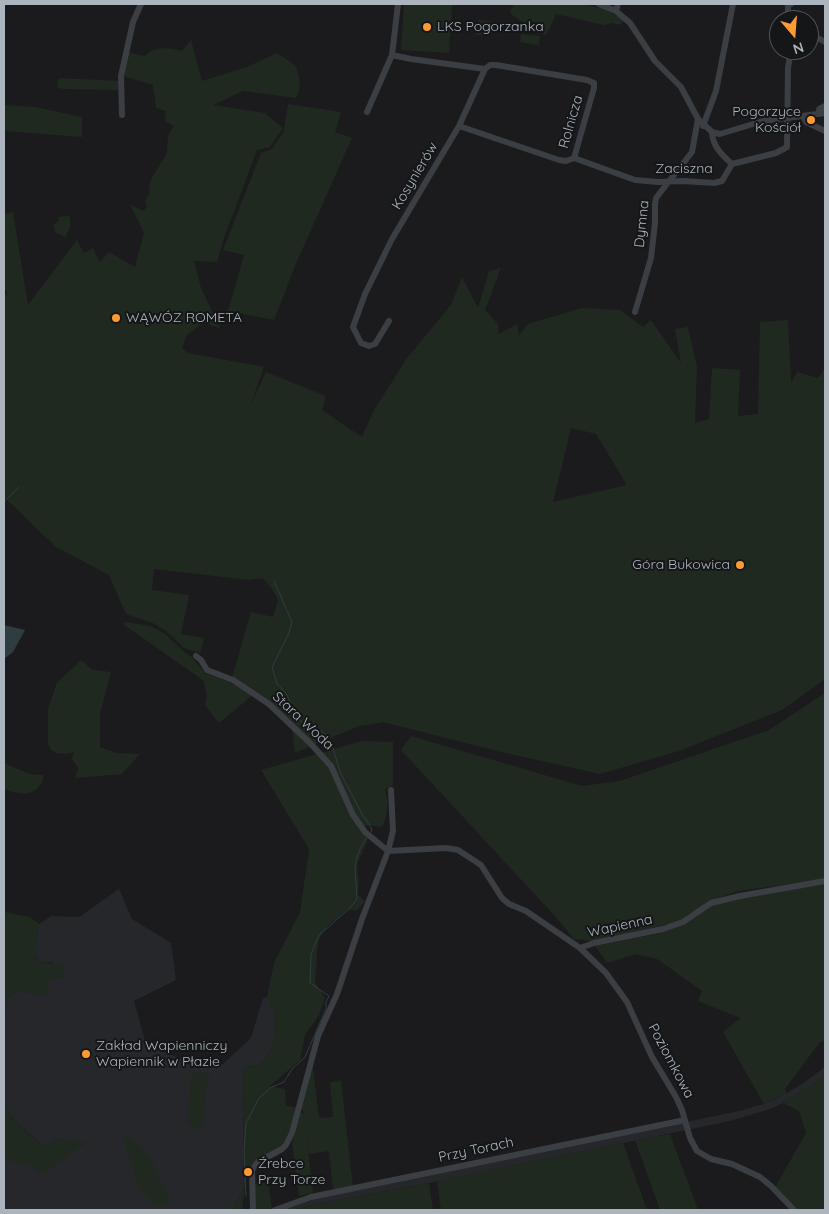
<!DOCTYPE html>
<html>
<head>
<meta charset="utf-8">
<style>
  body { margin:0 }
  #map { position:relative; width:829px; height:1214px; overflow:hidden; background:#1b1b1d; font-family:Quicksand,sans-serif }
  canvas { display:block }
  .frame { position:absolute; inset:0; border:5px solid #acb4be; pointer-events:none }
  .north { position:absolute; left:769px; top:10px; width:50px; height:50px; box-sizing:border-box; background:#151618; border:1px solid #51555a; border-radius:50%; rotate:162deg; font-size:14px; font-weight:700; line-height:20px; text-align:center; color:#acb4be }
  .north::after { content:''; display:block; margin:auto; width:18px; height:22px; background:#ff9a31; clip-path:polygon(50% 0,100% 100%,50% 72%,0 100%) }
</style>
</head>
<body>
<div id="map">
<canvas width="829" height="1214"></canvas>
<div class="frame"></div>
<div class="north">N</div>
</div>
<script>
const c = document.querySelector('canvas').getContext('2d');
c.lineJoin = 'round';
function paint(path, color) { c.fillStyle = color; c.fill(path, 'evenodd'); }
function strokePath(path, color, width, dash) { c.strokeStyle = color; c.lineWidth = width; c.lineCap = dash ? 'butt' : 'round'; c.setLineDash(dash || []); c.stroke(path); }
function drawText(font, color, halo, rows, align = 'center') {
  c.font = font + ' Quicksand,sans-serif'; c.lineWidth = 4; c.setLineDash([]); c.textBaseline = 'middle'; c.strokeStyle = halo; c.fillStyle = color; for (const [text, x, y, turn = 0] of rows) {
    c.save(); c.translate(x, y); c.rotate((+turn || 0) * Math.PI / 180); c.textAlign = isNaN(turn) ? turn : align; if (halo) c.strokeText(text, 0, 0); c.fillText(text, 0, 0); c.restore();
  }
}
const built = new Path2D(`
  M119 889 132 919 171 943 176 980 134 1001 146 1044 192 1064H223L251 1038 263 998 267 997 275 1012 276 1040 261 1065 244 1067 243 1190 233 1210H4V1158L25 1162 35 1168 85 1144 59 1139 44 1147 18 1124 6 1109 4 1102V1015L8 998 20 991 41 995 48 987V981L53 979 62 977 52 962 39 963 36 956 35 947 39 924 51 916 79 917Z
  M825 1067V1076L783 1103 767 1110 730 1121 429 1183 312 1205 295 1210H278L312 1199 739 1111 764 1104 787 1093 802 1084Z`);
const green = new Path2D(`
  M404 4H452L449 53 401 50Z
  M512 4H583L606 9 624 20 620 25 612 23 604 25 556 14 546 36 536 28 525 25 509 12 514 5Z
  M478 20 491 21 488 36 476 35Z
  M521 34 540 36 539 45 520 42Z
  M191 40 202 81 247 67 277 53 296 66C300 79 302 86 296 98L243 91 213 105 265 113 283 128 270 147 257 150 223 241 217 262 194 261 201 288 220 328 203 323 187 335 182 348 188 353 264 367 250 406 266 372 326 396 322 410 362 437 374 410 407 358 451 305 462 277 478 308 489 271 501 268 485 310 498 324 499 334 517 324 519 335 528 324 582 308 620 310 643 327 651 320 681 363 675 329 688 327 697 367 695 423 709 419 712 368 740 370 738 416 758 414 760 322 788 320 791 383 797 372 818 378 825 368V679L782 710 679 751 600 774 497 751 383 722 359 726 295 753 292 727 232 678 251 612 273 617 278 600 272 589 263 578 249 580 154 569 152 590 189 595 181 634 204 638 200 653 184 648 166 631 153 623 126 614 109 575 56 547 4 497V294L8 295 4 286V214L13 212 28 305 77 240 84 253 93 248 100 262 109 252 135 267 144 233 130 204 143 211 147 207 145 201 149 195 150 181 167 153 168 135 174 126 165 121 166 111 156 108 153 85 123 76 127 52 144 56C155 46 169 47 182 51ZM571 428 596 434 627 485 553 502Z
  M60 78 119 81V90L63 89 58 88 57 82Z
  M288 104 341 112 335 132 352 138 295 266 274 320 228 311 244 255 223 250 261 153 272 149 284 131Z
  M4 105 35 107 82 117V137L4 131Z
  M70 216V228L65 237 55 232 54 224 59 221 58 217Z
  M126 622 151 626 165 634 184 652 193 658 205 673 229 682 253 695 219 723 205 705 207 696 204 681 123 624Z
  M81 660 93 670 111 672 100 713V747L116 753 140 754 122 774 75 778 78 768 72 759 74 752 67 754 56 753 51 750 48 744V709L57 683Z
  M825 693V879L739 891 709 901 681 920 661 926 591 941 574 939 554 915 401 750 411 736 582 786 620 781 769 730Z
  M362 741 393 742V785L385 789C389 802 388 815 382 827L367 825 362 829 368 839 357 865 359 880 358 895 365 901 356 911 348 909 327 926 318 941 315 982 325 998 319 1015 305 1035 300 1060 270 1086 285 1089 286 1106 297 1107C294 1118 292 1136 283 1144 267 1159 259 1149 249 1175L248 1164 242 1210H233L243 1190 244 1067 261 1065 276 1040 275 1012 267 997 274 963 300 912 309 849 261 770Z
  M4 763 30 774 43 775C44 781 42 782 39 786 30 798 15 793 4 789Z
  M825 884V1041L820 1042 785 1089 787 1093 764 1104 723 1032 740 1018 698 1001 702 991 657 959 636 954 607 963 595 946 660 933 710 906 741 897Z
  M4 912 30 917 39 924C37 937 33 950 38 963 49 963 59 962 67 969L61 977 53 979 48 981V987L50 992 41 995 20 991 8 998 4 1015Z
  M312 1058 319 1118 333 1117 330 1082 341 1081 353 1187 333 1190 329 1151 309 1154 304 1113 313 1193 299 1196 292 1144 300 1113H304L301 1108Z
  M199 1071 210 1075 205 1095 203 1126 194 1129 188 1122 190 1077Z
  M825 1076V1210H796L773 1191 806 1133 799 1111 783 1103Z
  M4 1102C10 1121 30 1134 44 1147L59 1139 86 1143 41 1175 35 1168 25 1163 17 1167 15 1162 4 1158Z
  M122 1134C148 1142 160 1179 170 1202L156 1207 145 1194 140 1191Z
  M670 1134 698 1210H660L635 1140Z
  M623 1143 647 1210H441L437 1181Z
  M268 1182 272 1209 269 1210H256L254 1184Z
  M429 1183 433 1210H295L312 1205Z`);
const water = new Path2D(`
  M4 625 25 630 13 652 4 659Z`);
const stream = new Path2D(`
  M4 502 19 487
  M274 581 292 622 289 633 272 667 277 684 286 693 292 707 301 721 327 735 333 748 340 772 362 814 372 829 371 832
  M246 1196 244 1151 246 1123 259 1098 272 1087 284 1082 292 1069 305 1057 326 1009V1002L329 996 310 983 311 954 319 935 350 908 357 899C356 870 350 863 367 837`);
const minor = new Path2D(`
  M599 4 616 11 630 23 655 61 681 87 698 119 712 132 720 134 763 121 825 113
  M616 11 618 4
  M788 20V6L791 4
  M809 33 825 42
  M485 69 490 65H496L587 80 594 83V88L574 158
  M367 112 392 55 398 4
  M819 114V109L825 106
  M122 115 121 76 133 22 141 4
  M803 116 806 122 825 131
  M459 126 559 160 566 161 574 158
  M703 126 716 91 733 4
  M712 132C712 146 723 156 732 164
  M574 158 635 180 658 182 683 181 714 183 722 181 732 164
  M732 164 776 153 787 147 788 68 791 50
  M635 312 651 258 655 223V204L656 198 692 152 698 119
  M389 321 375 344 369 346 361 343 353 327 365 294 392 239 459 126 485 69 411 59 392 55
  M196 656 201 660 207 670 233 680 269 704 310 743 331 766 353 815 365 832 388 851
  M388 851 446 848 458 850 481 865 502 898 509 904 526 911 580 948 606 973 627 1002 652 1057 676 1097 682 1110 690 1138 697 1151 711 1159 732 1164 760 1177 771 1186 794 1210
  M580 948 594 943 663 929 683 922 711 903 740 896 825 881
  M253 1210 252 1170 258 1162 282 1149 286 1145 292 1133 318 1036 337 994 362 919 388 851 393 831 391 790
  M275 1210 311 1197 685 1120`);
const markers = [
  [427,27,5,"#ff9a31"],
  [811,120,5,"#ff9a31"],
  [116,318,5,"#ff9a31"],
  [740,565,5,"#ff9a31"],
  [86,1054,5,"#ff9a31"],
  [248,1172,5,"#ff9a31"]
];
const poiNames = [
  ["LKS Pogorzanka",437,27],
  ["Pogorzyce",801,112,"right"],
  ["Kościół",801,128,"right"],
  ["WĄWÓZ ROMETA",126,318],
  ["Góra Bukowica",730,565,"right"],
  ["Zakład Wapienniczy",96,1046],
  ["Wapiennik w Płazie",96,1062],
  ["Źrebce",258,1164],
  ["Przy Torze",258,1180]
];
const streetNames = [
  ["Rolnicza",571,122,-74],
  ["Zaciszna",684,169],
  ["Kosynierów",415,176,-59],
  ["Dymna",642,224,-84],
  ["Stara Woda",303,721,43],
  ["Wapienna",620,926,-12],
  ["Poziomkowa",671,1061,62],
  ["Przy Torach",476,1150,-12]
];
paint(built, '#26272a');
paint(green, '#202920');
paint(water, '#2f3d43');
strokePath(stream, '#2f3d43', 1);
strokePath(minor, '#3b3e43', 6);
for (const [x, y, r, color] of markers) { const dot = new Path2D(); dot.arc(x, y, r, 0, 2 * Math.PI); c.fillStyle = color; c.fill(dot); strokePath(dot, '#151618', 2); }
drawText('14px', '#acb4be', '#151618', poiNames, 'left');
drawText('14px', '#acb4be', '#151618', streetNames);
</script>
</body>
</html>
